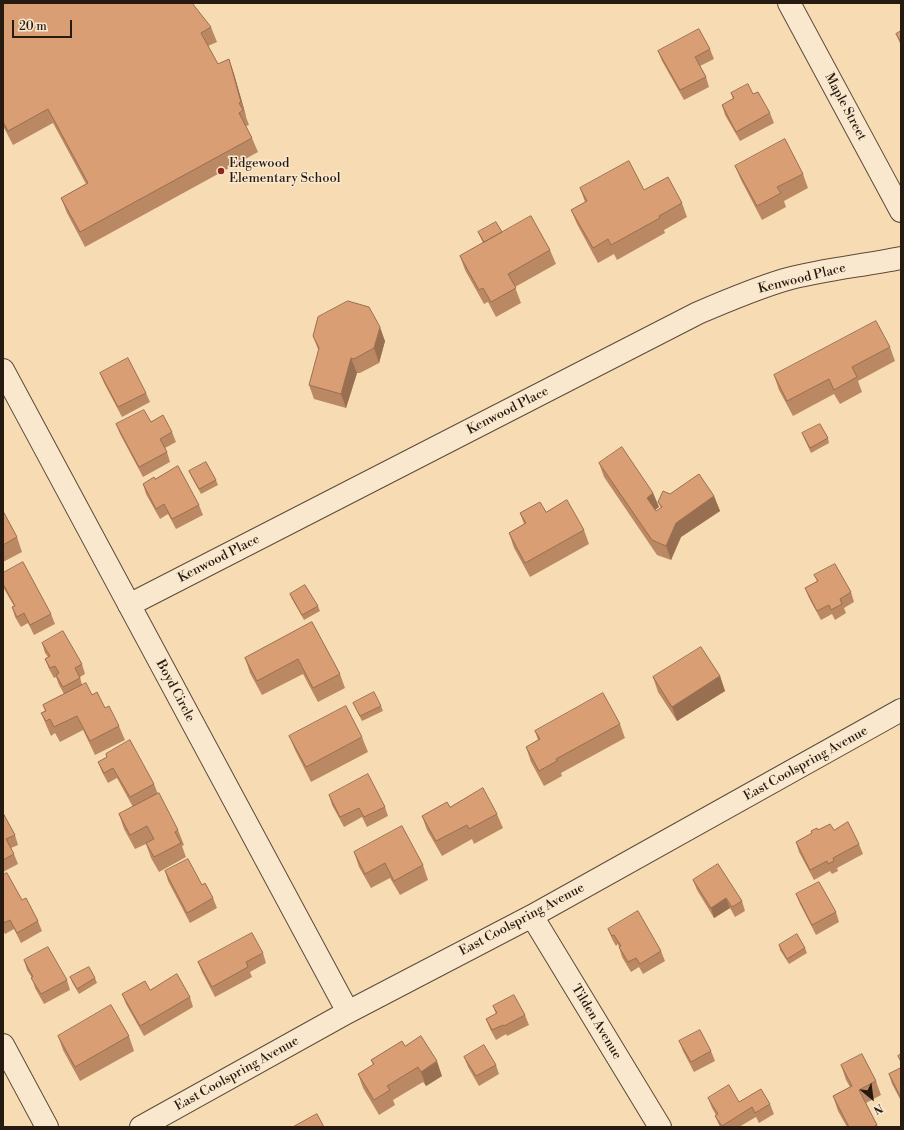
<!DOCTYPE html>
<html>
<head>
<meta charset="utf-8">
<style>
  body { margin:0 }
  #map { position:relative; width:904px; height:1130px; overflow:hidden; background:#f7dcb3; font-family:"Libre Bodoni",serif }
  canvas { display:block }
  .frame { position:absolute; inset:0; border:4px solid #271a10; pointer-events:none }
  .north { position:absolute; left:852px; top:1078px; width:40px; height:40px; -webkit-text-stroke:3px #fae8ce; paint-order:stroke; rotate:151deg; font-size:11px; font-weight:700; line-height:16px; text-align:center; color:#271a10 }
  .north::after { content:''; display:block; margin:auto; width:14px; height:18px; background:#271a10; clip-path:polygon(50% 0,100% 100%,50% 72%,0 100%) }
  .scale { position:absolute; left:12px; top:20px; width:60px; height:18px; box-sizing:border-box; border:2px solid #271a10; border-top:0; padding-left:5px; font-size:12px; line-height:14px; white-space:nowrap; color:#271a10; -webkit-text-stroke:3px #fae8ce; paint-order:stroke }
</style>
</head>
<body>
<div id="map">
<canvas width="904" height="1130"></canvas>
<div class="frame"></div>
<div class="north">N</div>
<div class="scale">20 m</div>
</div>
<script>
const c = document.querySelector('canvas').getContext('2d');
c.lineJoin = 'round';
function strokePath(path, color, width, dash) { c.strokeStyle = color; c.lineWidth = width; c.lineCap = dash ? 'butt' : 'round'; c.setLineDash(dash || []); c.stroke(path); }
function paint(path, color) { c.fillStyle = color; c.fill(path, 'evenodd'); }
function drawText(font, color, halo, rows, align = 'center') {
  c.font = font + ' "Libre Bodoni",serif'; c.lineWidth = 3; c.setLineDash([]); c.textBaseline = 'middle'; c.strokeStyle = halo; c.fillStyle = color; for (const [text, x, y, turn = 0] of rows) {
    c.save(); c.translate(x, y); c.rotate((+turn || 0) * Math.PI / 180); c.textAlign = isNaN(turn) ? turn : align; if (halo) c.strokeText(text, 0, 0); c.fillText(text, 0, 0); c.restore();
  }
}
const minor = new Path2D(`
  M789 3 901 211
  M3 370 348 1012
  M129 605 698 313C726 301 754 289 784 280 823 269 862 266 901 258
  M532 916 660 1127
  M3 1045 47 1127
  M141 1127 348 1012 532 916 901 710`);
const wall = new Path2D(`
  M3 3 211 27 217 42 208 46 218 64 229 59 234 74 246 116V117L249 125 246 126 252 138 258 152 85 247 67 213 61 198 86 184 53 123 13 145 3 126Z
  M901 31V46L896 34Z
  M710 49 714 59 700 66 706 77 709 87 684 100 662 61 658 51Z
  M731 93 753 94 770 113 774 123 740 141 725 115 722 105 733 99Z
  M735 166 803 174 808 188 784 201 786 207 762 220 741 180Z
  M580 188 644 190 682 203 687 217 664 230 665 233 617 260 614 254 598 263 577 224 571 210 585 202Z
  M478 232H502L550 250 556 264 515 287 521 303 496 317 488 302 484 304 465 270 460 256 483 243Z
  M313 336 385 341 379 363 360 373H357L346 408 314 399 309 385 319 352Z
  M890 347 895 361 858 381 862 392 840 404 834 394 793 416 779 390 774 375Z
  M100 373 146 393 150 402 122 417 104 383Z
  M151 422 172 432 176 442 165 448 167 452 170 462 143 477 120 434 116 424Z
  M802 433 828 438 829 443 811 453 804 438Z
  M599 463 653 493 659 507 655 510 656 511 661 508 658 502 670 494 714 496 720 511 681 537 671 560 657 555 604 477Z
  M189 471 216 480 218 485 201 494 191 476Z
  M155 479 199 505 203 515 176 529 168 514 160 519 146 494 143 484Z
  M3 511 17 537 22 552 3 562Z
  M520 513 584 530 589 544 530 577 514 548 509 533 524 524Z
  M3 573 51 614 55 624 34 635 28 623 21 627 15 617 12 607 14 606 3 587Z
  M814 575 851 592 854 602 844 608 846 613 835 620 832 614 821 620 809 598 805 588 817 581Z
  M290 594 318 606 320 611 304 620 292 599Z
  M312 622 340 674 345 688 318 702 303 674 262 695 250 673 245 658Z
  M42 643 82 664 85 674 80 677 82 685 105 708 119 726 125 740 95 755 83 730 60 742 55 733 51 736 47 727 41 713 45 711 43 705 64 694 59 685 56 677 54 678 49 669 45 659 48 657 45 653Z
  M720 676 725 691 677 721 658 692 653 677Z
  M353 703 381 706 383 711 362 721Z
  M620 724 625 738 561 773 562 776 544 786 531 762 526 747 538 740 535 731Z
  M289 736 362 737 368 752 311 782 295 750Z
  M106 754 154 784 158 794 178 830 184 845 182 846 186 857 159 872 151 858 146 844 135 849 124 829 119 814 133 807 117 778 108 783 102 772 98 762 107 757Z
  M329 795 385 807 388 816 367 827 362 817 344 827 332 805Z
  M450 807 497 814 503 828 474 844 472 839 442 856 427 830 422 816Z
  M3 813 15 835 18 845 11 848 14 854 18 864 3 872Z
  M834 830 859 844 863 854 837 868 838 871 832 874 830 871 814 880 799 852 796 842 812 834 811 831Z
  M354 852 423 865 428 880 400 895 390 878 371 888 359 867Z
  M165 871 202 885 213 898 217 908 190 923 168 881Z
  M3 875 38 921 42 931 21 943 14 929 5 934 3 930Z
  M693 880 742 901 745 911 735 917 730 908 714 918 697 890Z
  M796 894 836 912 839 922 816 935 800 904Z
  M608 929 661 951 665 961 643 974 639 967 631 972 622 957 619 947 618 944 616 946 612 939Z
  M779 945 805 948 807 953 789 964 780 950Z
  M263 953 266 963 250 972 252 977 215 997 202 972 198 962Z
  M24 960 67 980 70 990 44 1004 35 988 32 978 27 970Z
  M70 977 95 978 97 983 79 994 72 982Z
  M150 990 190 997 193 1007 144 1036 126 1004 122 994Z
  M493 1006 525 1015 529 1025 507 1036 506 1034 496 1040 490 1029 486 1019 496 1014Z
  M58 1036H129L134 1051 80 1081 63 1050Z
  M679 1041 711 1051 715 1061 694 1072 683 1051Z
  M405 1046 442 1076 426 1086 423 1082 393 1100 395 1105 379 1115 363 1088 358 1074 373 1065 371 1060Z
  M464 1057 496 1065 499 1074 479 1086 468 1067Z
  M841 1065 876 1081 881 1095 866 1103 878 1127H847L838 1111 833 1096 850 1087 846 1080Z
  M901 1068V1101L892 1084 889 1074Z
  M708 1098 739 1102 770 1104 774 1114 759 1123 756 1117 739 1127H720L715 1116 716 1115 712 1108Z`);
const shadedWall = new Path2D(`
  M229 59 234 74 246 116 241 102Z
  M380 327 385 341 379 363 374 348Z
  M351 358 357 373 346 408 341 394Z
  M653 493 659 507 652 512 647 498Z
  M714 496 720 511 681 537 671 560 666 546 676 523Z
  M720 676 725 691 677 721 672 707Z
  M726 898 730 908 714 918 711 908Z
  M437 1061 442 1076 426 1086 421 1072Z`);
const building = new Path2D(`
  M3 3H192L211 27 201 33 218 64 229 59 241 102 239 103 243 110 239 113 252 138 80 232 61 198 88 183 48 109 8 131 3 122Z
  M699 29 710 49 695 57 706 77 680 90 658 51Z
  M901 31V42L896 34Z
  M748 84 753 94 758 92 770 113 736 132 722 105 734 98 731 93Z
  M785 139 803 174 777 187 781 193 757 206 735 166Z
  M629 161 644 190 668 177 682 203 659 216 660 218 611 245 608 239 593 248 571 210 587 201 580 188Z
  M531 216 550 250 508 274 516 288 491 302 483 288 479 290 460 256Z
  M496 222 502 232 484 242 478 232Z
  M348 301 369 307 380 327 374 348 354 359 351 358 341 394 309 385 319 348 313 336 318 317Z
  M876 321 890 347 852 367 857 377 834 390 829 379 787 401 774 375Z
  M128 358 146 393 118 407 100 373Z
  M144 410 151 422 163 415 172 432 160 439 167 452 139 467 116 424Z
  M820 424 828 438 810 448 802 433Z
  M622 447 653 493 647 498 656 511 662 507 658 502 663 491 670 494 699 474 714 496 676 523 666 546 652 540 599 463Z
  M206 462 216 480 199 489 189 471Z
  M178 466 199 505 172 519 164 504 156 509 143 484 154 477 155 479Z
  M567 500 584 530 525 563 509 533 526 523 520 513 540 502 546 512Z
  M3 511 17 537 3 545Z
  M23 562 51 614 30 625 24 613 17 617 12 607 15 606 3 584V573Z
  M835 564 851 592 840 599 842 604 831 610 829 605 817 611 805 588 818 581 814 575Z
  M305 585 318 606 302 615 290 594Z
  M312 622 340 674 313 688 298 659 257 681 245 658Z
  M63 631 82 664 75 668 80 678 63 687 56 675 59 673 55 666 50 668 45 659 50 656 42 643Z
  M701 647 720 676 672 707 653 677Z
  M86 683 92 695 97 692 105 708 109 706 119 726 90 741 77 716 54 727 50 719 46 721 41 713 46 711 43 705Z
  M374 692 381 706 360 716 353 703Z
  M603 693 620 724 556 759 557 761 539 771 526 747 540 739 535 731Z
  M346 706 362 737 306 767 289 736Z
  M130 740 154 784 130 797 113 768 104 773 98 762 107 757 106 754Z
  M368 774 385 807 364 817 359 808 340 817 329 795Z
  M483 788 497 814 469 829 467 825 436 841 422 816 447 802 450 807Z
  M159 793 178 830 175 832 181 843 154 857 146 843 154 839 147 826 130 835 119 814Z
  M3 813 15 835 6 839 14 854 3 860Z
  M848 822 859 844 833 858 834 861 828 864 827 861 810 870 796 842 812 833 811 831 817 828 818 830 830 824 834 830Z
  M402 826 423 865 394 881 385 863 365 874 354 852Z
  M188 859 202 885 205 883 213 898 187 913 165 871Z
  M718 864 742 901 732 907 726 898 711 908 693 880Z
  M7 873 22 900 26 898 38 921 17 933 10 920 3 923V875Z
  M819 882 836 912 812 925 796 894Z
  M638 911 661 951 640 964 636 958 628 962 619 947 621 946 614 935 612 936 608 929Z
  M252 933 263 953 246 962 248 967 212 987 198 962Z
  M797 934 805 948 787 959 779 945Z
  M48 947 67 980 41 994 31 978 33 977 24 960Z
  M89 967 95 978 77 989 70 977Z
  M177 974 190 997 140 1026 122 994 145 981 150 990Z
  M514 995 525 1015 504 1026 503 1025 492 1030 486 1019 497 1013 493 1006Z
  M111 1005 129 1036 75 1067 58 1036Z
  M700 1030 711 1051 691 1062 679 1041Z
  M421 1036 437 1061 421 1072 418 1067 387 1086 390 1090 374 1100 358 1074 374 1064 371 1060 402 1041 405 1046Z
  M484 1045 496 1065 476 1076 464 1057Z
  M862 1054 876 1081 859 1090 877 1125 873 1127H849L833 1096 852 1086 841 1065Z
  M901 1054V1062L898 1056Z
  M901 1068V1098L889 1074Z
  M729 1085 739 1102 761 1089 770 1104 755 1113 752 1107 722 1126 715 1116 718 1114 708 1098Z
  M317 1114 324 1127H293Z`);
const markers = [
  [221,171,4,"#8f2418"]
];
const streetNames = [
  ["Maple Street",845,107,62],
  ["Kenwood Place",802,279,-14],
  ["Kenwood Place",508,411,-27],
  ["Kenwood Place",219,559,-27],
  ["Boyd Circle",175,691,62],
  ["East Coolspring Avenue",806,764,-29],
  ["East Coolspring Avenue",522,920,-28],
  ["Tilden Avenue",596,1022,59],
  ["East Coolspring Avenue",237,1074,-29]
];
const poiNames = [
  ["Edgewood",229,164],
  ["Elementary School",229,179]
];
strokePath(minor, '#5b4a39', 24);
strokePath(minor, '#fae8ce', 22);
paint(wall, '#bb8864');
paint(shadedWall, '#996f51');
paint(building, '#da9e74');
strokePath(building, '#996f51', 1);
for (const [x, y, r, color] of markers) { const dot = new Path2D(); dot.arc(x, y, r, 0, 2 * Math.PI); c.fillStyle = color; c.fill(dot); strokePath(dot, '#fae8ce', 1.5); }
drawText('13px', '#271a10', '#fae8ce', streetNames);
drawText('13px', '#271a10', '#fae8ce', poiNames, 'left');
</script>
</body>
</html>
